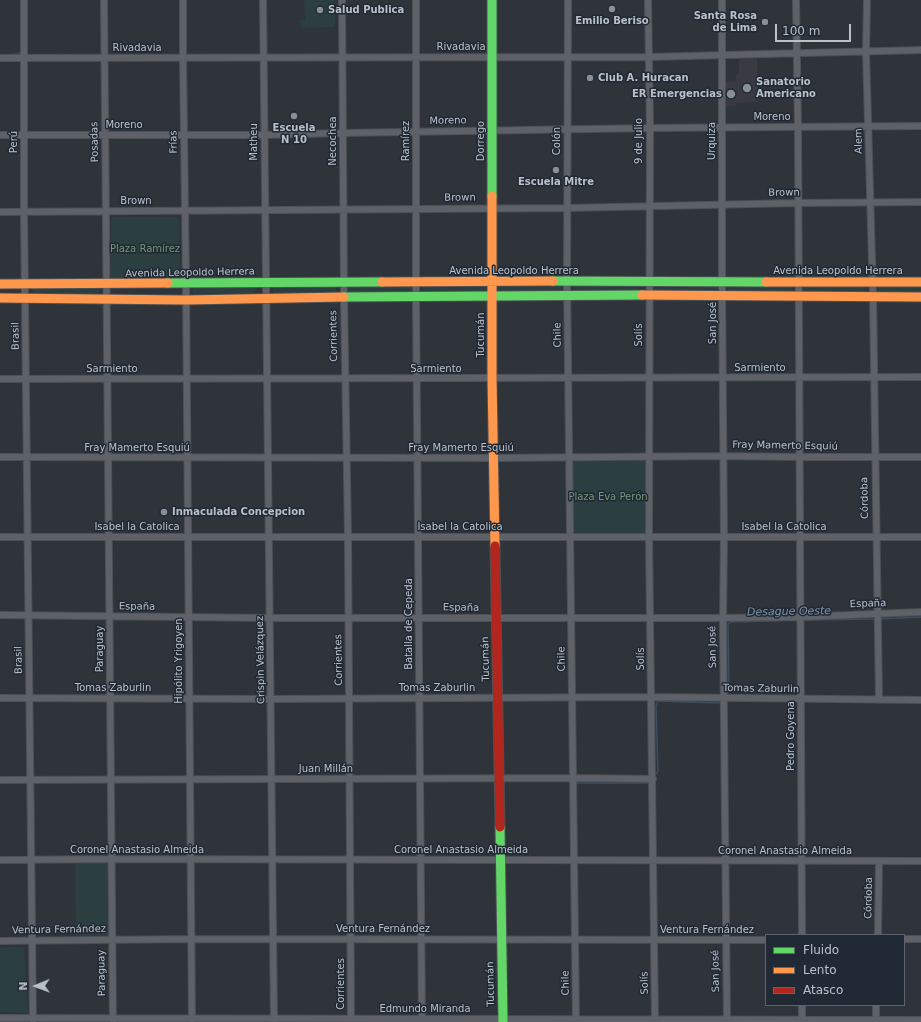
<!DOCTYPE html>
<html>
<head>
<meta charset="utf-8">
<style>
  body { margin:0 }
  #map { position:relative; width:921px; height:1022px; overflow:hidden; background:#2e343a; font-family:"DejaVu Sans",sans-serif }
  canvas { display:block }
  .legend { position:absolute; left:765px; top:934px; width:140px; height:72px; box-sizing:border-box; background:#212934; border:1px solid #5e6570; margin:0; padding:5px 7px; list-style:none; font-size:12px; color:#b9c0c9 }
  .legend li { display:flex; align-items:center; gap:8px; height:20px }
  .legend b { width:20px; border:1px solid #5e6570 }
  .north { position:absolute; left:16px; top:966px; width:40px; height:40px; -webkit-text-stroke:3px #212934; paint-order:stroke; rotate:269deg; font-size:11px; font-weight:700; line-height:16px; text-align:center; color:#b9c0c9 }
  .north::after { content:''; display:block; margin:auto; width:14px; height:18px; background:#b9c0c9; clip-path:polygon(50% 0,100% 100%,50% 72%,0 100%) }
  .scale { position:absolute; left:775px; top:24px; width:76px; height:18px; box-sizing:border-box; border:2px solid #b9c0c9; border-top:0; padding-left:5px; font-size:12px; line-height:14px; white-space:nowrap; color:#b9c0c9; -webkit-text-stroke:3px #212934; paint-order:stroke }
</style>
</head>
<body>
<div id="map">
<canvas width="921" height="1022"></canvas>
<ul class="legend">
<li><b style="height:5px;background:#63d668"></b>Fluido</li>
<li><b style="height:5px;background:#ff974d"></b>Lento</li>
<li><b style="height:5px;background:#b3261e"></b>Atasco</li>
</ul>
<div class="north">N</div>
<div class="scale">100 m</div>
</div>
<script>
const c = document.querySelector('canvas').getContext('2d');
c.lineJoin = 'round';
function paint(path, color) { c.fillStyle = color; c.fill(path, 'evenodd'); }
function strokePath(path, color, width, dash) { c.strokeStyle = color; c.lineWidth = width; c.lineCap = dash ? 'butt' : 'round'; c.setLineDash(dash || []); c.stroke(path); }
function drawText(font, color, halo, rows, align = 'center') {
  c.font = font + ' "DejaVu Sans",sans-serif'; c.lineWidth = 3; c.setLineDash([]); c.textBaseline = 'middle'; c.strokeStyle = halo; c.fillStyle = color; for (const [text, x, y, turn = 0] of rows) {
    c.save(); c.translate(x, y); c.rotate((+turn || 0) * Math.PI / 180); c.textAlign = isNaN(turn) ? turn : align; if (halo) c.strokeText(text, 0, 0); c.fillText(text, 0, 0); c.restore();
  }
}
const medical = new Path2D(`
  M757 58 758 102 736 103V106L725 107V82H736V75L739 74V59Z`);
const green = new Path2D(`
  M304 0H335V27L301 28 300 20H305Z
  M113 217H177L179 219 180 276 177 279 113 280 111 278V219Z
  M484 285 487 288 484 292H424L422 289 424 286Z
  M499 285 560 286 562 289 559 292H499L497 289Z
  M576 285H637L639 288 637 291H575L574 287Z
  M654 285H716L718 288 716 291H655L653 288Z
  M921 285V292H879L877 289 878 286Z
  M334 286 337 290 334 293H274L272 290 274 287Z
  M350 286H410L413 289 410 292 350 293 348 289Z
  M729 286H790L793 289 791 292 729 291 728 289Z
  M865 286 868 289 865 292H804L803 289 804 287Z
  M254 287 257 290 254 293 194 294 192 291 194 288Z
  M33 288H98L100 291 97 295 35 294 33 292Z
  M574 459H640L645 461 646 531 645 534H576L572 532V462Z
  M75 863H107L109 864V936H76Z
  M0 947H24L28 1013 0 1012Z`);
const stream = new Path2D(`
  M0 55 18 54 21 52
  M879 619 921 617
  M803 620 875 619
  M726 694 729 689 728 624 731 622 799 620
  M654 776 658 771 656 706 658 701 719 703 721 701
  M576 783H649L650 782`);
const street = new Path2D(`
  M24 0V211L33 1022
  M104 0 113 1022
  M183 0V58L186 284 192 1022
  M263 0 274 1022
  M342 0 344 297 348 537 351 1022
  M416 0V297L422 1022
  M568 0 567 282 576 1022
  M648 0 650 128 649 537 655 1022
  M722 0V282L724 537 723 618 727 1022
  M796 0 798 127 802 935
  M867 0 866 51 873 296 879 700
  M0 58 649 57 921 50
  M0 135H264L343 133 650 128 921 126
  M0 212 567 208 798 203 921 202
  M0 379 921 377
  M0 457 494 458 722 456 799 457H921
  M0 537H921
  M0 615 270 618H723L800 617 921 612
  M0 698 271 699 651 697 921 700
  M0 780 573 778 653 779
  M0 860 111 859 921 861
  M878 935 879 861
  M904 939H921
  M0 941 191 939 766 940
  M802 1005V1022
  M0 1018 921 1020
  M876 1022V1005`);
const fast = new Path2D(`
  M492 0V196
  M553 281 766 282
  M168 283 382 282
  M344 297 642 295
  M500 827 503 1022`);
const slow = new Path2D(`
  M492 196V378L495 546
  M382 282 553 281
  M766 282H921
  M0 284 168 283
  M642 295 921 297
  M0 298 186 300 344 297`);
const jam = new Path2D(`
  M495 546 500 827`);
const markers = [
  [612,9,4,"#888f97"],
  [320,10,4,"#888f97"],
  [765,22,4,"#888f97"],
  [590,78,4,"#888f97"],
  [747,88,5,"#888f97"],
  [731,94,5,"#888f97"],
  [294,116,4,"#888f97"],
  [556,170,4,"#888f97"],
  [164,512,4,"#888f97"]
];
const poiNames = [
  ["Salud Publica",328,10],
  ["Santa Rosa",757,16,"right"],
  ["de Lima",757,28,"right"],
  ["Emilio Beriso",612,21,"center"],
  ["Club A. Huracan",598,78],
  ["Sanatorio",756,82],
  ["Americano",756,94],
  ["ER Emergencias",722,94,"right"],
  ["Escuela",294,128,"center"],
  ["N 10",294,140,"center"],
  ["Escuela Mitre",556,182,"center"],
  ["Inmaculada Concepcion",172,512]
];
const streetNames = [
  ["Rivadavia",461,47],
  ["Rivadavia",137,48],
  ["Moreno",772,117],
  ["Moreno",448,121,-1],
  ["Moreno",124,125],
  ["Necochea",333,141,-90],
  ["Ramírez",406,141,-90],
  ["Dorrego",481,141,-90],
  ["Colón",557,141,-90],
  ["9 de Julio",639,141,-90],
  ["Urquiza",712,141,-90],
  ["Alem",859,141,-91],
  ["Perú",14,142,-90],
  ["Posadas",95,142,-91],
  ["Frías",174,142,-91],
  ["Matheu",254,142,-90],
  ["Brown",784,193,-1],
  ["Brown",460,198,-1],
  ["Brown",136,201],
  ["Avenida Leopoldo Herrera",514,271],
  ["Avenida Leopoldo Herrera",838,271],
  ["Avenida Leopoldo Herrera",190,273,-1],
  ["San José",713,323,-90],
  ["Tucumán",481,335,-90],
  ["Chile",558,335,-91],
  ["Solís",639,335,-90],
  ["Brasil",16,336,-91],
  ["Corrientes",334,336,-91],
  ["Sarmiento",760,368],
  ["Sarmiento",112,369],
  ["Sarmiento",436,369],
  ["Fray Mamerto Esquiú",785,446,1],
  ["Fray Mamerto Esquiú",137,448],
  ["Fray Mamerto Esquiú",461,448],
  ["Córdoba",865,498,-91],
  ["Isabel la Catolica",137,527],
  ["Isabel la Catolica",460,527],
  ["Isabel la Catolica",784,527],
  ["España",868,604,-2],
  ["España",137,607,1],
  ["España",461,608,1],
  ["Batalla de Cepeda",409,624,-90],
  ["San José",713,647,-91],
  ["Paraguay",100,649,-90],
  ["Tucumán",486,659,-91],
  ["Chile",562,659,-91],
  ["Solís",641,659,-90],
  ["Brasil",19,660,-91],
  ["Crispin Velázquez",261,660,-91],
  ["Corrientes",339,660,-91],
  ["Hipólito Yrigoyen",179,661,-90],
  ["Tomas Zaburlin",113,688],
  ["Tomas Zaburlin",437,688],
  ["Tomas Zaburlin",761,689,1],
  ["Pedro Goyena",791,736,-90],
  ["Juan Millán",326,769],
  ["Coronel Anastasio Almeida",137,850],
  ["Coronel Anastasio Almeida",461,850],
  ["Coronel Anastasio Almeida",785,851],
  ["Córdoba",869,898,-89],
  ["Ventura Fernández",383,929],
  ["Ventura Fernández",59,930,-1],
  ["Ventura Fernández",707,930],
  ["San José",716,971,-91],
  ["Paraguay",102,973,-91],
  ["Chile",566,983,-91],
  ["Solís",645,983,-91],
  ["Corrientes",341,984,-90],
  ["Tucumán",491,984,-91],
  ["Edmundo Miranda",425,1009]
];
const parkNames = [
  ["Plaza Ramírez",145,249],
  ["Plaza Eva Perón",608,497]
];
const waterNames = [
  ["Desague Oeste",789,612,-1]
];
paint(medical, '#3a3a45');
paint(green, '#2b3e40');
strokePath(stream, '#3e4e62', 1.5);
strokePath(street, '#4c5054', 8);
strokePath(fast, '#4c5054', 11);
strokePath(slow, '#4c5054', 11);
strokePath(jam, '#4c5054', 11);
strokePath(street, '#5e6268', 6);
strokePath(fast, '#63d668', 9);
strokePath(slow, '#ff974d', 9);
strokePath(jam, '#b3261e', 9);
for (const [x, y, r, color] of markers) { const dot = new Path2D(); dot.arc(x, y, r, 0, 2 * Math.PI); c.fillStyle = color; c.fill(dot); strokePath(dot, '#212934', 1.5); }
drawText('bold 10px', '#b9c0c9', '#212934', poiNames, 'left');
drawText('10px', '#b9c0c9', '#212934', streetNames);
drawText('10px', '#73987a', '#212934', parkNames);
drawText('italic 11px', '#7d91a9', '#212934', waterNames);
</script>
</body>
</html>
